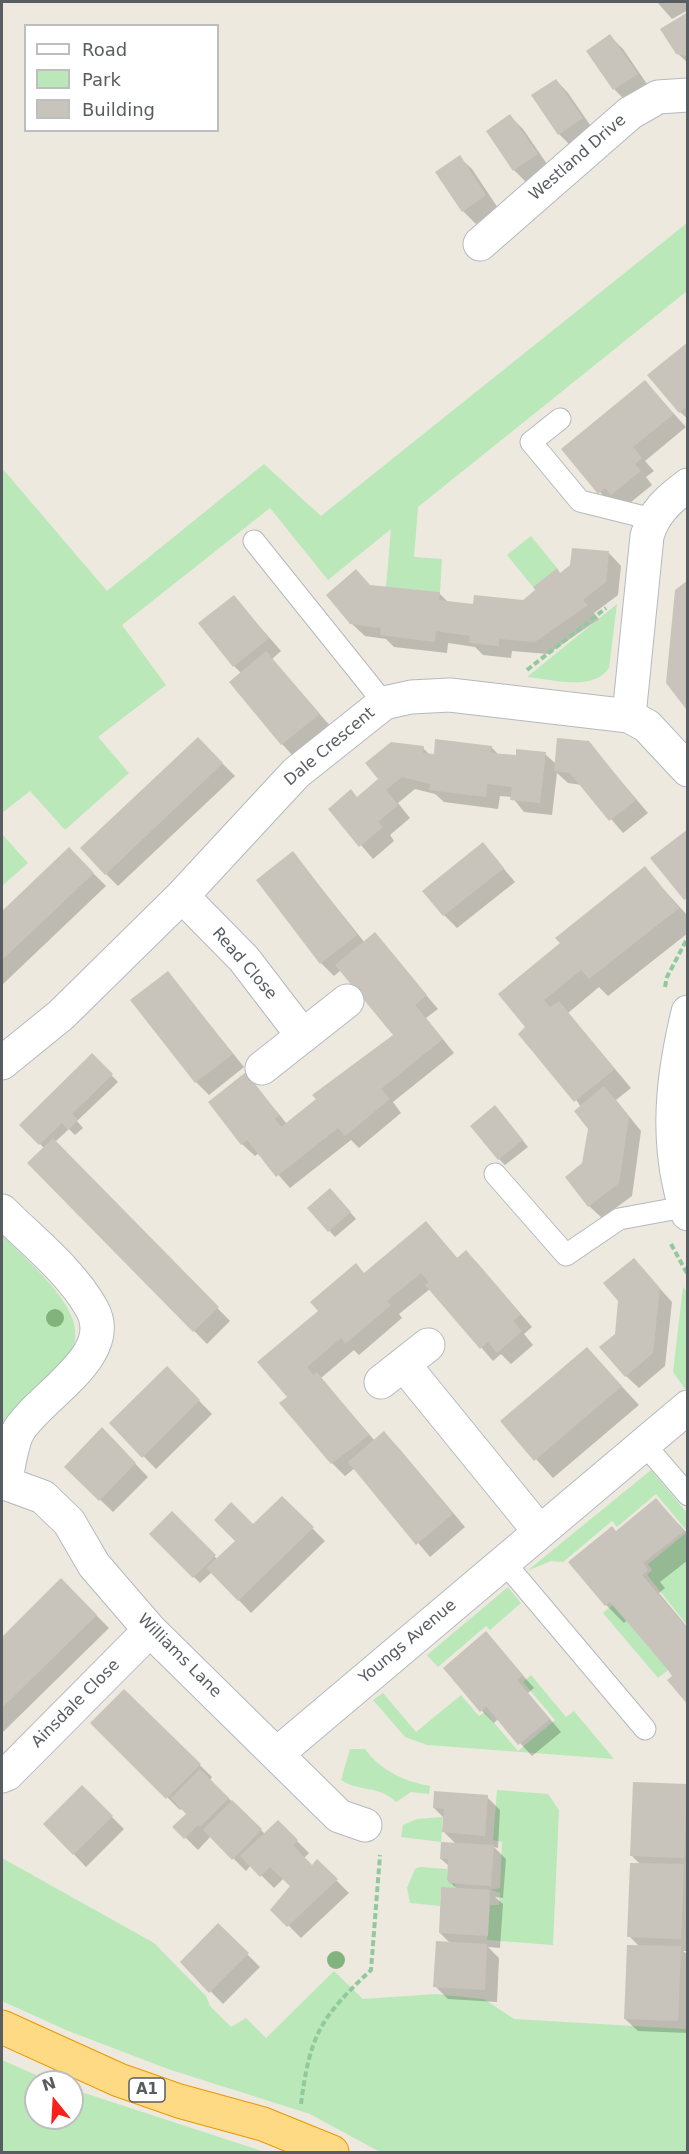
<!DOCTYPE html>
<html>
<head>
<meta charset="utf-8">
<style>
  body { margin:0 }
  #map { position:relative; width:689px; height:2154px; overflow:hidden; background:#ede9df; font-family:"DejaVu Sans",sans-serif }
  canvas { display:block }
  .frame { position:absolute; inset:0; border:3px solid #585d62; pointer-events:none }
  .legend { position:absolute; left:24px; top:24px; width:195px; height:108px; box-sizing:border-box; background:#fff; border:2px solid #bcbec0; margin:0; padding:8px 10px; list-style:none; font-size:18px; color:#585d62 }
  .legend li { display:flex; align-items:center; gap:12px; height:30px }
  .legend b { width:30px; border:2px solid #bcbec0 }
  .north { position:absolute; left:24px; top:2070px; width:60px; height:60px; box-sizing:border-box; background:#fff; border:2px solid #bcbec0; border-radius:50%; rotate:342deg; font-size:16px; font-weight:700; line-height:24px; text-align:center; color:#585d62 }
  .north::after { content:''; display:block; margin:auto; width:21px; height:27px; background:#fa1f18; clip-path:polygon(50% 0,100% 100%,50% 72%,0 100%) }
</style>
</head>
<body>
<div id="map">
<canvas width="689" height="2154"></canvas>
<div class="frame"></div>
<ul class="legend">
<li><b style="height:8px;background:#fff"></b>Road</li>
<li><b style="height:16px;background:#bae8b8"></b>Park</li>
<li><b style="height:16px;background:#c8c4bc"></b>Building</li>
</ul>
<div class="north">N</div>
</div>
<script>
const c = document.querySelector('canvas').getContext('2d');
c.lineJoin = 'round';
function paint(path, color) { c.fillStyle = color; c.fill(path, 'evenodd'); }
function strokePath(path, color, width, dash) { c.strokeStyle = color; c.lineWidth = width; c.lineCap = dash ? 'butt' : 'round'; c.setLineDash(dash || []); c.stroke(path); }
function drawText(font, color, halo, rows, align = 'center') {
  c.font = font + ' "DejaVu Sans",sans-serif'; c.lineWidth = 4.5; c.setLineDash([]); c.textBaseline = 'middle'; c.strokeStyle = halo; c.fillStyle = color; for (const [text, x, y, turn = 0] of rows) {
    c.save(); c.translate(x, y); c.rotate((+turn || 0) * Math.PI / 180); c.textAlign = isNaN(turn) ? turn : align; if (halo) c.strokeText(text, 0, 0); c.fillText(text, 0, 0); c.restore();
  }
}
const green = new Path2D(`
  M687 223V291L418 507 414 557 442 559 440 592 386 587 391 529 328 580 270 508 122 625 166 685 98 737 129 773 65 830 30 791 2 813V468L107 591 264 464 321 516Z
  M531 536 557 568 533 587 507 555Z
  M617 604 609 668C593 692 552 679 527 677Z
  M2 834 28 863 2 886Z
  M2 1235C25 1260 82 1304 75 1341 72 1356 54 1370 43 1380 28 1395 10 1408 2 1428Z
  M683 1287 688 1293V1386L685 1389 673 1372Z
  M651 1470 687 1513V1531L656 1494 617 1527 612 1521 563 1562 551 1561 527 1571Z
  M687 1532V1625L647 1575 652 1570 648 1564Z
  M508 1587 521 1603 490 1630 486 1626 438 1667 427 1655Z
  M613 1605 668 1670 658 1678 603 1613Z
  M531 1675 566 1717 574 1711 614 1759 427 1745 405 1737 373 1700 383 1693 416 1732 461 1695 479 1716 485 1712 518 1751 555 1720 523 1682Z
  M350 1749H365C381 1771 404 1781 430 1786L429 1794 411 1792 396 1802C379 1785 358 1792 341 1780Z
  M497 1790 548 1794 559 1810 553 1945 487 1940 490 1905H499L500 1893 491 1890 500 1888 502 1842 493 1840Z
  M443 1817 441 1842 401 1837 403 1825 417 1819Z
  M2 1858 154 1943 206 1996 210 2006 231 2027 246 2018 266 2038 334 1971 363 1999 436 1994 484 1999 514 2019 687 2029V2152H380L310 2114 168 2069 66 2030 2 2001Z
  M420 1867 447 1869V1879L455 1883V1888H441L440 1906 410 1903 407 1888 415 1869Z
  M2 2060 52 2082H36V2118H72V2089L265 2152H2Z`);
const shadow = new Path2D(`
  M657 2H688V10L672 19Z
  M688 14V63L677 53Z
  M610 36 623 49 649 87 627 102 614 89 588 51Z
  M556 80 568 93 595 132 572 147 559 134Z
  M510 116 523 129 549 167 526 182 514 170Z
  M459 157 472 169 498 208 476 224 463 211Z
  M688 344V419L680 412Z
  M645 382 686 427 645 461 654 471 646 477 652 485 625 507 612 506 563 449Z
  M609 553 621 566 618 595 594 613 599 619 548 654 512 651 511 658 483 655 475 647 448 643 447 653 394 647 386 639 365 636 351 623 371 586 439 593 448 602 475 605 523 601 561 574Z
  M234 597 281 651 272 659 331 727 294 757 282 744 241 673 234 666Z
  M198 739 235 776 118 886 106 874Z
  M588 742 648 813 623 833 582 785 568 783 557 773 552 815 524 812 512 797 500 796 498 809 444 802 435 794 415 789 398 803 410 818 390 835 394 841 373 859 330 809 358 798 423 748 430 755 491 747 499 755 517 757 545 754 556 764Z
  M483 844 515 882 457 928 444 915Z
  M69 849 106 886 2 985V913Z
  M293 853 365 943 375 935 438 1009 426 1018 454 1053 393 1102 401 1113 359 1148 351 1140 290 1188 259 1153 255 1156 242 1144 246 1074 287 1124 395 1035 341 970 334 976 321 963Z
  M644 868 688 916V933L608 996 599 987 568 1013 631 1088 616 1100 641 1131 632 1196 602 1218 589 1206 584 1164 590 1128 581 1107 528 1028 562 943Z
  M168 973 244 1067 209 1095 196 1082Z
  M92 1055 118 1082 77 1121 83 1128 75 1135 69 1129 55 1142 230 1321 207 1344 29 1163 44 1148 21 1125Z
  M501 1113 528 1147 505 1165 499 1159Z
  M336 1196 356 1219 335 1237 309 1208Z
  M438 1236 458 1259 466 1252 479 1265 532 1327 524 1334 533 1345 511 1364 501 1354 493 1361 430 1289 399 1314 402 1318 359 1355 354 1350 321 1378 375 1441 384 1433 397 1446 465 1527 430 1557 355 1468 345 1476 332 1463 282 1403 289 1397 259 1363 365 1274Z
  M634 1260 672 1302 665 1366 639 1388 626 1376 616 1335Z
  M587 1349 639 1405 553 1478 502 1421Z
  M167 1368 212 1414 156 1469 111 1423Z
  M102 1429 148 1477 113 1512 66 1467Z
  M282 1498 325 1541 251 1613 212 1572 200 1583 151 1534 172 1513 218 1560Z
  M656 1500 688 1534V1560L660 1582 665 1588 659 1593 688 1628V1702L674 1677 627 1620 624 1623 606 1605 570 1562 617 1533Z
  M61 1580 109 1628 2 1733V1639Z
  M486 1633 534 1688 528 1693 561 1732 532 1756 498 1719 494 1723 481 1710Z
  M124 1691 212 1777 210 1780 265 1834 278 1822 309 1853 304 1858 312 1867 317 1861 349 1893 301 1938 273 1910 292 1886 284 1878 274 1888 251 1865 246 1871 211 1836 198 1850 175 1827 188 1814 182 1808 180 1810 93 1723Z
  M686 1785 688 1951H683L688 1955V2033L638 2031 625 2019 639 1946 629 1936 640 1864 632 1856Z
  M82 1787 124 1829 86 1867 45 1824Z
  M487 1797 500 1810 498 1848 494 1847 506 1859 503 1898 495 1897 503 1904 500 1948 488 1947 499 1958 497 2002 448 1999 435 1986 451 1944 440 1933 458 1890 450 1882 449 1866 441 1859 456 1844 443 1831 444 1818 434 1808Z
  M218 1925 260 1967 223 2004 182 1962Z`);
const building = new Path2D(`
  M688 12V56L676 54 660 29Z
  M610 34 638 74 613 90 586 51Z
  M556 79 583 118 558 135 531 95Z
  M510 114 538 154 513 171 486 131Z
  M460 155 486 195 462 212 435 172Z
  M688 342V405L679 413 647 375Z
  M645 380 674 414 633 447 642 458 635 464 641 471 611 495 605 488 598 494 561 449Z
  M572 548 609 551 606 582 583 600 588 605 535 642 499 639V646L469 643 470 636 436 631 435 642 380 635 381 628 350 624 326 595 356 569 370 585 440 592 439 600 473 604 474 595 523 600 535 590 533 587 557 568 560 573 570 565Z
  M688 580V708L686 709 666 683 675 590Z
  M234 595 269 638 233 667 198 623Z
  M266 651 320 714 281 745 229 682Z
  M198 737 223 763 105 875 80 848Z
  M557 738 589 741 636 800 609 821 570 773 554 771Z
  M435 739 492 746 491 753 516 755V749L546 752 540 803 510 800 512 787 487 784 486 797 429 790 430 784 402 777 386 790 398 805 378 822 383 827 359 847 328 809 351 789 357 797 378 779 365 763 391 742 424 746 423 753 434 754Z
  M688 829V897L684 900 650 858Z
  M483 842 504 868 443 916 422 891Z
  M69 847 94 873 2 960V911Z
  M293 851 357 935 320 964 256 880Z
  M645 866 679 908 589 979 581 970 544 1000 550 1007 559 1001 615 1069 574 1102 518 1034 525 1027 498 994 560 943 555 938Z
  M375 932 427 995 415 1005 443 1039 381 1089 390 1099 345 1136 338 1128 276 1177 247 1140 241 1145 208 1102 246 1072 279 1115 275 1119 281 1127 316 1099 312 1095 393 1035 335 965Z
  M168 971 233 1054 195 1083 130 1000Z
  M92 1053 113 1074 72 1114 78 1120 68 1130 62 1123 39 1145 19 1125Z
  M604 1086 629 1117 619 1183 588 1207 565 1177 582 1163 588 1129 574 1111Z
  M495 1105 523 1140 498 1160 470 1126Z
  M53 1138 219 1307 193 1332 27 1163Z
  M330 1188 351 1212 328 1232 307 1208Z
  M426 1221 457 1258 466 1250 521 1314 513 1321 522 1331 497 1353 488 1342 480 1349 425 1285 429 1282 421 1273 387 1301 391 1305 345 1344 341 1338 307 1367 313 1375 317 1372 369 1435 331 1464 279 1403 287 1397 257 1362 318 1311 310 1302 356 1263 364 1273Z
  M634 1258 660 1288 653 1353 625 1377 599 1347 615 1334 618 1301 603 1283Z
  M587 1347 622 1386 534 1461 500 1421Z
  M167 1366 200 1400 142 1458 109 1423Z
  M102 1427 136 1463 99 1501 64 1467Z
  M384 1431 453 1514 416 1545 348 1462Z
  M282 1496 314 1527 238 1601 206 1568 235 1541 214 1520 231 1502 253 1524Z
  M656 1498 684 1531 643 1563 648 1570 642 1575 688 1629V1705L667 1680 672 1676 668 1670 610 1602 605 1606 568 1562 612 1526 616 1531Z
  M172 1511 216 1555 193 1578 149 1534Z
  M61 1578 97 1615 2 1708V1637Z
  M486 1631 523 1675 517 1680 550 1719 518 1745 486 1706 480 1712 443 1668Z
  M124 1689 201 1764 166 1799 90 1723Z
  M200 1769 229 1798 200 1827 198 1825 184 1839 172 1827 186 1814 171 1798Z
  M633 1782 687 1784 684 1858 630 1856Z
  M82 1785 113 1816 73 1855 43 1824Z
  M434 1791 488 1795 485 1836 442 1832 444 1809 433 1808Z
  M232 1800 262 1829 232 1860 203 1830Z
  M278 1820 298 1840 293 1845 312 1865 317 1859 338 1879 287 1927 270 1910 290 1886 270 1867 260 1877 240 1856Z
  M441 1842 494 1845 491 1886 449 1883 447 1879 448 1859H440Z
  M630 1863 684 1864 681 1939 627 1937Z
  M441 1887 490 1890 488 1936 439 1933Z
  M218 1923 249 1953 209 1993 180 1962Z
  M436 1941 487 1944 485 1990 433 1987Z
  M627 1945 681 1946 678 2021 624 2019Z`);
const path = new Path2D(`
  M527 670 606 608
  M665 987 667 977 688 937
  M671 1244 688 1275
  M301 2104C310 2034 321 2017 371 1970L380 1855`);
const lane = new Path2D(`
  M560 419 531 442 580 501 652 519
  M254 541 384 703
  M495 1174 566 1255 619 1219 684 1207
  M644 1444 688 1495
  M504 1562 645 1729`);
const street = new Path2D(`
  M480 244 630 113 658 97 688 95
  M629 716 647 536C654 512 668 500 688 485
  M182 896 244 959 303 1036
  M688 1012C675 1067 667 1121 678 1178 681 1190 682 1203 688 1214
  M2 1063 61 1015 182 896 296 773 384 703 411 697 450 695 629 716 647 726 688 770
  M262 1068 347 1001
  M2 1211C32 1241 71 1271 92 1309 118 1355 40 1396 19 1430 11 1443 9 1467 5 1483
  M404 1365 540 1532
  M381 1382 428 1345
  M2 1482 43 1497 69 1522 94 1565 150 1630 339 1816 365 1825
  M278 1753 688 1407
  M2 1776 7 1774 150 1630`);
const highway = new Path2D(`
  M2 2027 119 2080 179 2101 263 2124 332 2152`);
const trees = [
  [55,1318],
  [336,1960]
];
const shields = [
  [147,2090,36]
];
const shieldNames = [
  ["A1",147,2090]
];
const streetNames = [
  ["Westland Drive",578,158,-41],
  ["Dale Crescent",330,747,-40],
  ["Read Close",244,964,49],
  ["Youngs Avenue",408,1642,-40],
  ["Williams Lane",179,1656,45],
  ["Ainsdale Close",76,1704,-45]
];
paint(green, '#bae8b8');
paint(shadow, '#0003');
paint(building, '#c8c4bc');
strokePath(lane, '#b5b9be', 23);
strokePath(street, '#b5b9be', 35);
strokePath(highway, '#ec9700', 35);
strokePath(path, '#91c99e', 4, [6, 3]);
strokePath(lane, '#fff', 21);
strokePath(street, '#fff', 33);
strokePath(highway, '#ffda84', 33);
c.fillStyle = '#83b37d';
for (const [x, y] of trees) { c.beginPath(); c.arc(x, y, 9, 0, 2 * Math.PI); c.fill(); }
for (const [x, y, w] of shields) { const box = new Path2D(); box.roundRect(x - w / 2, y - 12, w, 24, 4.5); c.fillStyle = '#fff'; c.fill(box); strokePath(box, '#585d62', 1.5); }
drawText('bold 15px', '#585d62', null, shieldNames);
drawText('16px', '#585d62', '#fff', streetNames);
</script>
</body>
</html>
